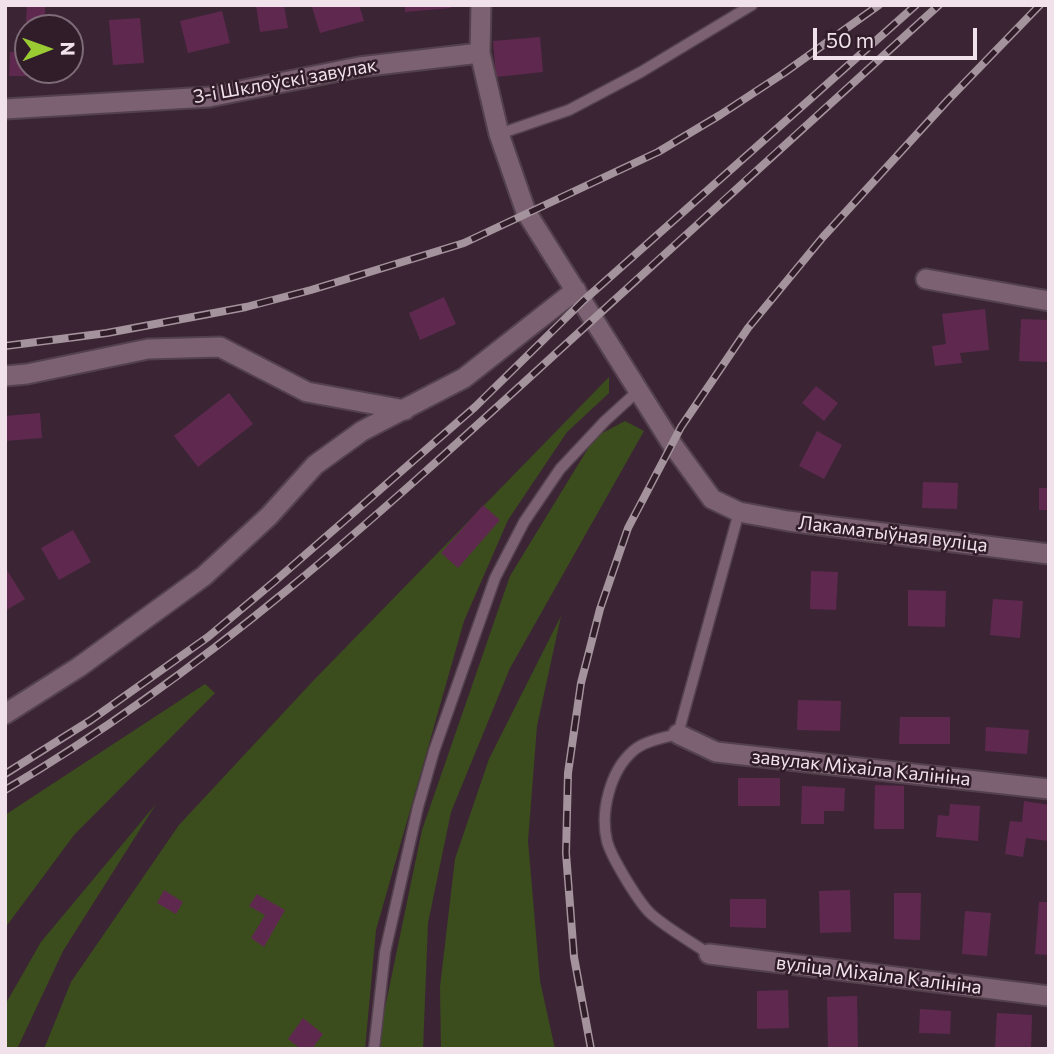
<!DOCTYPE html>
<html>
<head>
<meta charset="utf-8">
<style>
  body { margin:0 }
  #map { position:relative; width:1054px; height:1054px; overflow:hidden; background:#3b2534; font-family:Commissioner,sans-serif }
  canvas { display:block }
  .frame { position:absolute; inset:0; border:7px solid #f0e1ea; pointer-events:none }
  .north { position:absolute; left:14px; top:14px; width:70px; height:70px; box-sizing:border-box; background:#311c2a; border:2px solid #7d6b77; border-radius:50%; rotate:89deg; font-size:19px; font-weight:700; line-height:28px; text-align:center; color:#f0e1ea }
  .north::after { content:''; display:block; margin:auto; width:24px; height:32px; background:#9bcb33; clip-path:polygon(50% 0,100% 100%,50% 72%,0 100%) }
  .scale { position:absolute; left:813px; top:28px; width:164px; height:32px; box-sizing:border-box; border:4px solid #f0e1ea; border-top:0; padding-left:9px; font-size:21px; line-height:24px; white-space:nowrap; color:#f0e1ea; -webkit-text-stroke:5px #311c2a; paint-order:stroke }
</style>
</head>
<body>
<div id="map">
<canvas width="1054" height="1054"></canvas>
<div class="frame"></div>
<div class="north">N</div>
<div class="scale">50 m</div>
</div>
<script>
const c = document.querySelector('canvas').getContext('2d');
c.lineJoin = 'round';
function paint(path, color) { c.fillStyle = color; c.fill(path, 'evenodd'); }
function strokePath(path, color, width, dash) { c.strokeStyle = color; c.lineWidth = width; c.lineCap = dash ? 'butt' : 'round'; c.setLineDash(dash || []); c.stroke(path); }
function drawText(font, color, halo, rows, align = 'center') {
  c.font = font + ' Commissioner,sans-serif'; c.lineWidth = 5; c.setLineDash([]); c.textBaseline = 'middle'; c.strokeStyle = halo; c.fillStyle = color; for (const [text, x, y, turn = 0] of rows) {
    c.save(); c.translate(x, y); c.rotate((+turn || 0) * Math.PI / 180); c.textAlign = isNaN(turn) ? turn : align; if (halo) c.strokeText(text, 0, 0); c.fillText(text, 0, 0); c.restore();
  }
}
const green = new Path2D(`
  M609 377V393L567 432 508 520 464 621 376 930 365 1049H44L71 982 179 825 313 681Z
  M625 421 644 431 510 668 451 812 428 923 423 1049H381V1027L422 830 510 576 595 437Z
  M561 616 537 726 528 841 540 981 555 1049H441L440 987 455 859 489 759Z
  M205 684 215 693 74 835 5 928V815Z
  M156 804 63 951 17 1049H5V1005L41 942Z`);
const building = new Path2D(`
  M27 5H45V23L26 22Z
  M256 5H284L288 28 260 32Z
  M318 5H359L364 21 320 33 312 7Z
  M405 5H450L451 8 405 12Z
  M222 11 230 43 188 53 180 21Z
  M140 18 144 63 113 65 109 20Z
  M540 37 543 72 496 77 493 41Z
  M10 52H28V70H35V76H9Z
  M444 297 456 324 420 340 409 313Z
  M985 309 989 350 960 353 962 363 935 366 932 346 946 344 942 314Z
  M1021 319 1049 320V362L1019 361Z
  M816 386 838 403 824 421 802 403Z
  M229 393 253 424 198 467 174 436Z
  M40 413 42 438 5 441V416Z
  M817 431 842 445 824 479 799 466Z
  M923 482 958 483 957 509 922 508Z
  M1039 488H1049V510H1039Z
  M483 505 500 520 458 568 441 553Z
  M73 530 91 562 59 580 41 548Z
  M5 567 25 599 5 611Z
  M811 571 838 572 836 610 810 609Z
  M908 590 946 591 945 627 908 626Z
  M993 599 1023 601 1020 638 990 635Z
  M798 700 841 701 840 731 797 730Z
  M900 717H950V744H899Z
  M986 727 1029 730 1027 754 985 751Z
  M738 778H780V806H738Z
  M875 785 904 786V829H874Z
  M802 786 845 788 844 811H824V824H801Z
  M1024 801 1049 805 1048 841 1026 838 1023 857 1005 854 1010 821 1022 822Z
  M950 804 980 806 978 841 936 837 938 815 949 816Z
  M164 890 183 902 176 914 157 903Z
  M850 890 851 932 820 933 819 891Z
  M894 893H921L920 940 894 939Z
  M257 894 285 910 264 947 251 938 265 915 249 906Z
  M730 899H766V928L730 927Z
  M1039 902H1049V955L1035 954Z
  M965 911 991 913 987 956 962 954Z
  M788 990 789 1028 757 1029V991Z
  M857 996 858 1049H828L827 997Z
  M920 1009 951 1011 950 1034 919 1033Z
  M997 1013 1032 1015 1031 1049 995 1048Z
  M303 1018 323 1034 312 1049H301L288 1039Z`);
const service = new Path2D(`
  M499 134 569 110 641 72 752 5
  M709 954C690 941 668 929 651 914 639 903 611 857 607 841 600 812 610 771 633 751 644 741 663 738 678 734L739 512
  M374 1049 385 952 418 807 434 751 495 578 524 522 560 469 605 421 639 390`);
const minor = new Path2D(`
  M481 5 480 53 499 134 526 212 672 444 712 499 739 512 788 521 1049 554
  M5 109 209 97 359 67 480 53
  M926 279 1049 301
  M5 376 27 374 148 349 220 347 307 392 405 410
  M5 714 79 667 204 576 269 516 315 465 362 431 464 378 576 290
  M678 734 716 752 1049 789
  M709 954 1049 996`);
const rail = new Path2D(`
  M5 346 107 333 246 307 311 290 464 243 658 152 720 115 784 73 879 5
  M5 774 91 720 208 637 275 581 475 407 583 301 916 5
  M5 790C207 672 381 513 553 356 681 239 810 122 939 5
  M591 1049 574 957 566 853 568 773 581 683 600 609 628 528 681 427 748 328 823 237 948 100 1040 5`);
const streetNames = [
  ["3-і Шклоўскі завулак",285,81,-10],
  ["Лакаматыўная вуліца",893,534,7],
  ["завулак Міхаіла Калініна",861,768,6],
  ["вуліца Міхаіла Калініна",879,975,7]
];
paint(green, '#3c4d1d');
paint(building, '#5f294f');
strokePath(service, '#53414d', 13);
strokePath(minor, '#53414d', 23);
strokePath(service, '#7b6172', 10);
strokePath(minor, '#7b6172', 19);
strokePath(rail, '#a4929d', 8);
strokePath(rail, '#311c2a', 5, [16]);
drawText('19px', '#f0e1ea', '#311c2a', streetNames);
</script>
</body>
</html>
